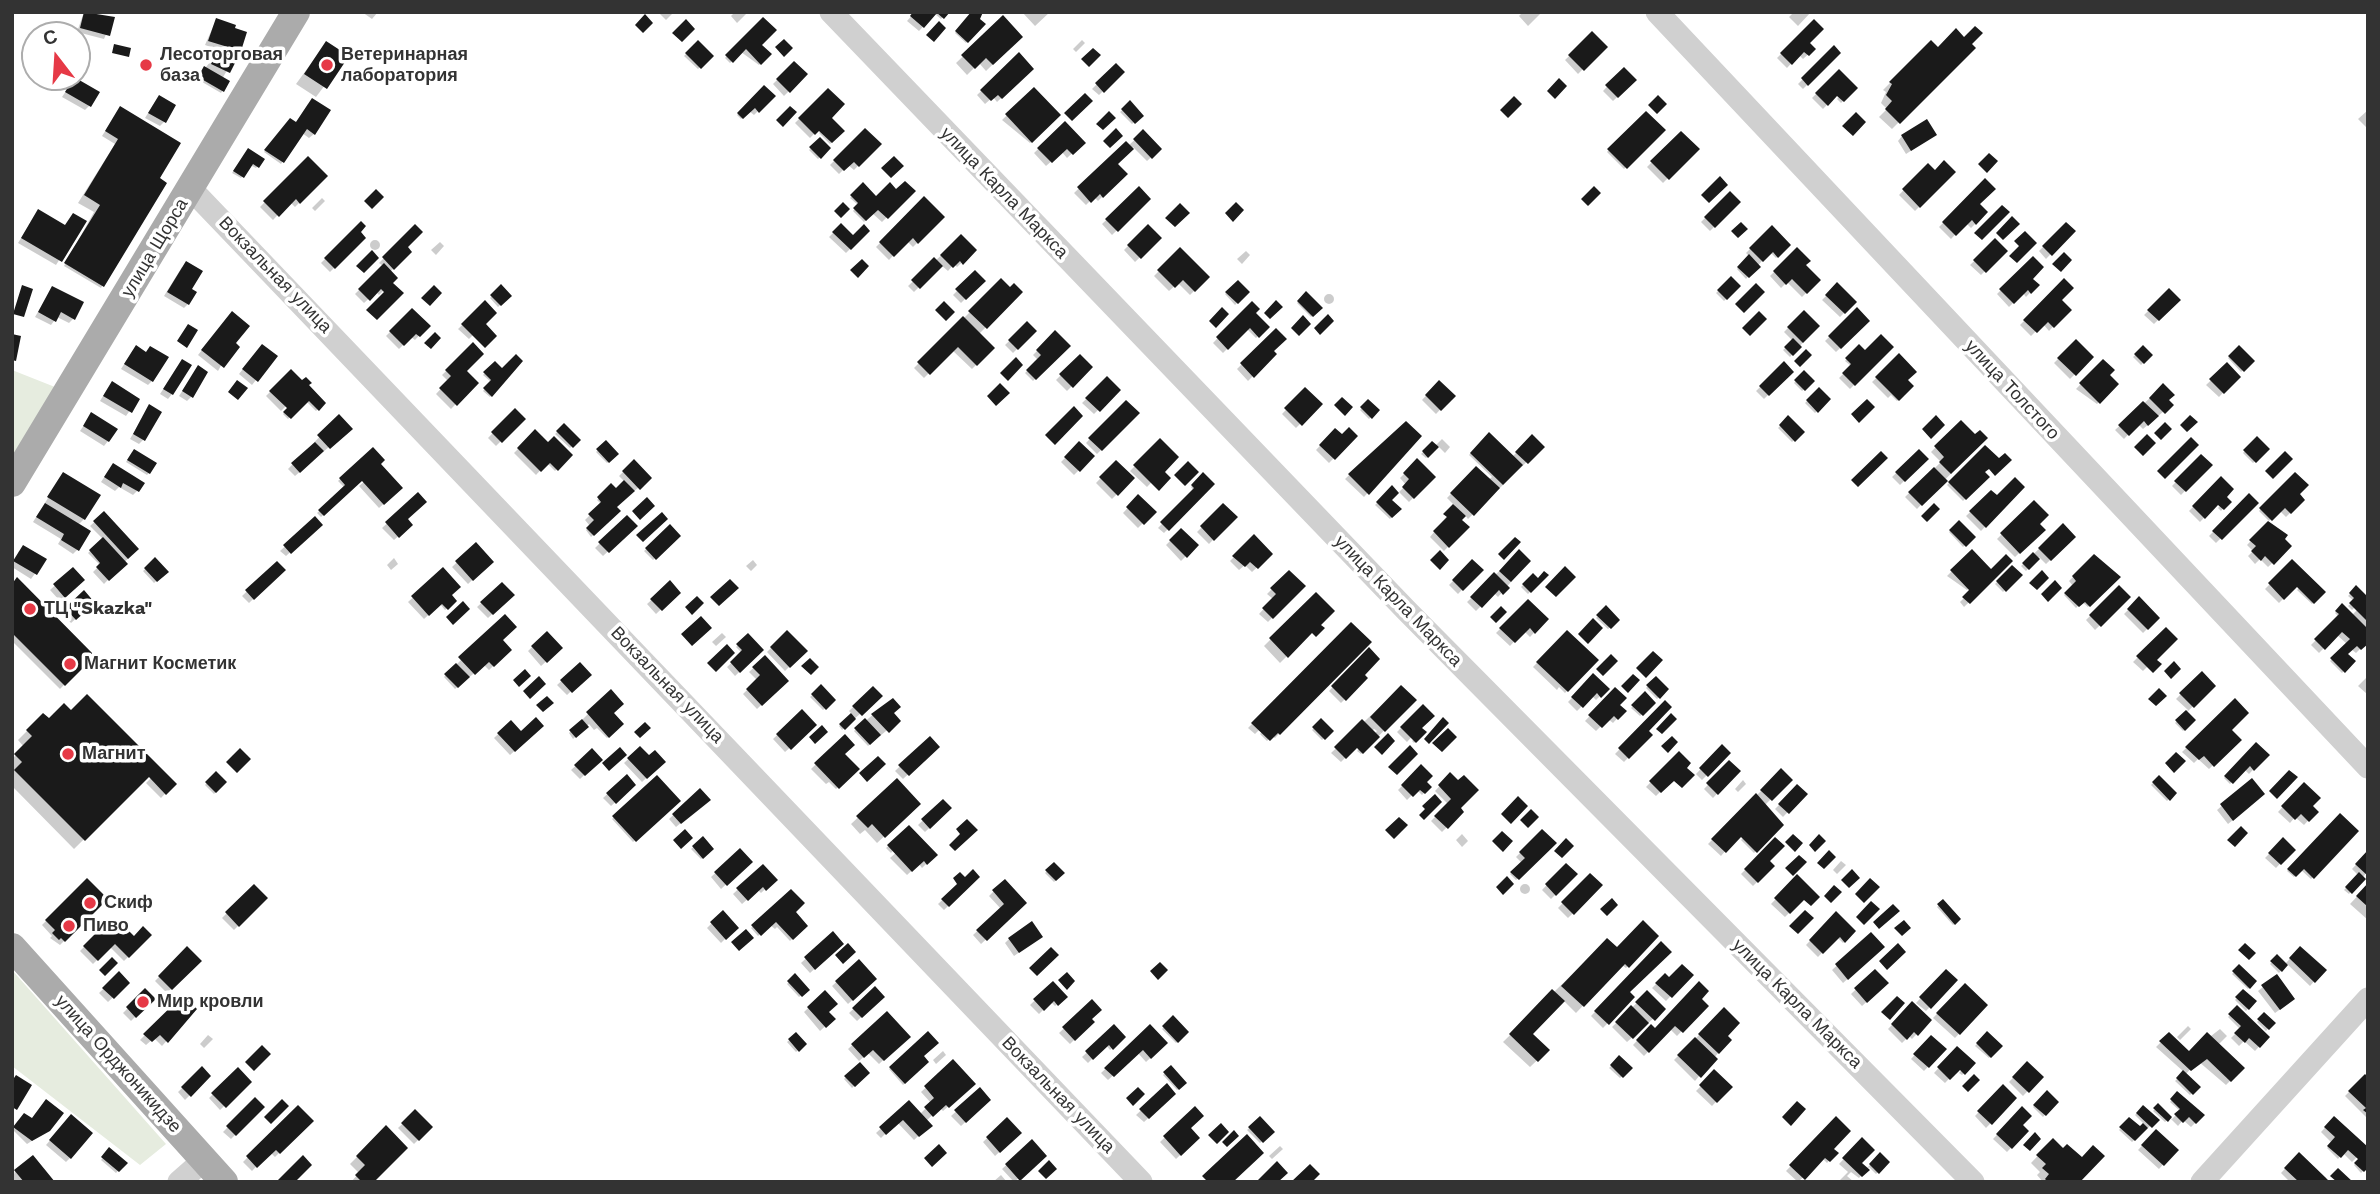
<!DOCTYPE html>
<html>
<head>
<meta charset="utf-8">
<style>
  body { margin:0 }
  #map { position:relative; width:2380px; height:1194px; overflow:hidden; background:#fff; font-family:"Work Sans",sans-serif }
  canvas { display:block }
  .frame { position:absolute; inset:0; border:14px solid #333; pointer-events:none }
  .north { position:absolute; left:21px; top:21px; width:70px; height:70px; box-sizing:border-box; background:#fff; border:2px solid #adadad; border-radius:50%; rotate:343deg; font-size:19px; font-weight:700; line-height:28px; text-align:center; color:#333 }
  .north::after { content:''; display:block; margin:auto; width:24px; height:32px; background:#e63946; clip-path:polygon(50% 0,100% 100%,50% 72%,0 100%) }
</style>
</head>
<body>
<div id="map">
<canvas width="2380" height="1194"></canvas>
<div class="frame"></div>
<div class="north">С</div>
</div>
<script>
const c = document.querySelector('canvas').getContext('2d');
c.lineJoin = 'round';
function paint(path, color) { c.fillStyle = color; c.fill(path, 'evenodd'); }
function strokePath(path, color, width, dash) { c.strokeStyle = color; c.lineWidth = width; c.lineCap = dash ? 'butt' : 'round'; c.setLineDash(dash || []); c.stroke(path); }
function drawText(font, color, halo, rows, align = 'center') {
  c.font = font + ' "Work Sans",sans-serif'; c.lineWidth = 7; c.setLineDash([]); c.textBaseline = 'middle'; c.strokeStyle = halo; c.fillStyle = color; for (const [text, x, y, turn = 0] of rows) {
    c.save(); c.translate(x, y); c.rotate((+turn || 0) * Math.PI / 180); c.textAlign = isNaN(turn) ? turn : align; if (halo) c.strokeText(text, 0, 0); c.fillText(text, 0, 0); c.restore();
  }
}
const green = new Path2D(`
  M12 370 60 389 12 468Z
  M12 970 166 1144 140 1165 12 1066Z`);
const shadow = new Path2D(`
  M84 12 113 18 104 39 77 32Z
  M362 12H378L372 19Z
  M658 12H674L666 20Z
  M735 12H748L737 23 731 16Z
  M915 12H947L941 19 935 14 919 31 907 21Z
  M974 12 983 24 966 43 955 33Z
  M1022 12H1050L1035 26Z
  M1523 12H1542L1528 26 1519 16Z
  M1794 12H1811L1798 26 1789 17Z
  M1003 18 1021 37 986 71 979 63 967 75 956 63Z
  M763 19 760 45 769 54 759 65 741 52 730 63 725 58Z
  M216 20 239 50 222 79 228 82 221 93 197 79 219 50 205 45Z
  M1814 21 1808 43 1814 49 1803 59 1799 55 1787 68 1777 58Z
  M1592 34 1605 47 1578 74 1565 60Z
  M1082 40 1085 43 1076 52 1073 49Z
  M698 42 711 56 698 69 684 56Z
  M1931 42 1938 49 1970 44 1973 48 1892 129 1879 117 1887 109 1881 103 1886 92 1883 90Z
  M326 43 346 57 316 97 296 84Z
  M1834 48 1839 53 1803 89 1798 84Z
  M1019 55 1032 69 997 102 993 97 985 104 977 95Z
  M794 63 806 74 784 96 773 84Z
  M1116 65 1123 72 1099 95 1092 89Z
  M1624 69 1635 80 1613 101 1603 91Z
  M1839 71 1856 88 1841 103 1837 99 1851 84 1849 82 1823 109 1812 98Z
  M74 79 89 106 85 110 62 97Z
  M764 87 773 96 754 115 749 111 741 119 737 115Z
  M1034 89 1059 115 1030 143 1002 120Z
  M828 90 843 104 810 138 795 123Z
  M155 102 164 122 160 126 145 118Z
  M1130 103 1141 116 1132 124 1120 112Z
  M308 104 314 134 309 138 302 133 281 164 264 152 290 120 295 124Z
  M120 108 157 179 101 288 64 266 94 212 78 203 115 144 102 136Z
  M2368 110V129L2358 119Z
  M832 120 843 131 830 144 819 133Z
  M1065 123 1084 142 1067 158 1062 152 1046 166 1034 153Z
  M865 130 879 144 854 170 848 165 839 174 830 165Z
  M1143 132 1160 149 1147 161 1133 147 1116 164 1125 174 1098 201 1094 197 1086 205 1074 193 1126 143 1128 146Z
  M1681 133 1697 149 1663 183 1647 167Z
  M1935 135 1906 154 1898 141 1902 136Z
  M820 139 829 148 818 159 809 150Z
  M1616 142 1633 160 1624 169 1607 152Z
  M247 151 263 159 256 168 250 165 241 178 232 173Z
  M308 158 326 176 295 207 290 202 273 220 260 207Z
  M1928 165 1935 172H1954L1915 211 1899 195Z
  M1985 181 1978 204 1986 213 1971 228 1966 223 1951 239 1939 227Z
  M863 185 876 198 896 191H913L882 222 872 213 864 222 853 211 858 205 850 198Z
  M1139 189 1149 199 1112 235 1102 224Z
  M1730 193 1739 202 1710 231 1701 222Z
  M322 198 325 201 315 211 312 208Z
  M925 198 943 217 913 247 907 241 889 260 876 247Z
  M38 211 64 227 73 215 84 221 56 265 18 243Z
  M361 223 358 232 364 238 330 272 321 263Z
  M2066 224 2073 231 2046 259 2039 251Z
  M841 225 853 238 868 231 846 253 829 237Z
  M1148 226 1160 238 1135 262 1124 250Z
  M415 227 405 247 410 252 390 272 396 278 379 295 376 292 364 303 355 294 383 266 379 263Z
  M1772 227 1789 245 1776 258 1770 252 1746 279 1737 269 1749 256 1746 253Z
  M961 237 975 250 957 267 954 264 948 271 941 265 914 292 908 286Z
  M370 245a5 5 0 1 1 10 0a5 5 0 1 1-10 0Z
  M1995 241 2005 251 1981 275 1970 265Z
  M440 242 444 246 436 255 431 250Z
  M1797 249 1804 265 1819 280 1802 297 1787 282 1781 288 1770 276Z
  M1180 250 1208 277 1190 295 1178 283 1169 291 1154 276Z
  M1246 251 1250 255 1242 264 1237 259Z
  M2033 258 2030 278 2037 285 2026 297 2023 293 2009 307 1997 294Z
  M182 267 189 290 188 304 184 308 164 296Z
  M975 273 983 281 961 303 953 295Z
  M1731 278 1739 286 1724 301 1716 293Z
  M1001 281 1010 290 1021 292 979 334 993 348 972 369 952 350 924 378 914 368Z
  M2064 281 2059 300 2069 310 2049 331 2043 324 2031 336 2020 325Z
  M1238 282 1248 292 1235 305 1225 294Z
  M1837 285 1855 302 1840 317 1822 300Z
  M501 287 510 296 498 307 490 298Z
  M52 288 73 319 69 323 57 317 51 325 35 317Z
  M2169 291 2178 300 2154 324 2144 315Z
  M1324 299a5 5 0 1 1 10 0a5 5 0 1 1-10 0Z
  M1306 294 1320 308 1311 317 1297 303Z
  M485 303 495 313 469 339 458 329Z
  M1252 303 1253 313 1267 327 1256 338 1247 329 1223 353 1213 343Z
  M412 310 428 326 415 340 411 337 399 349 386 336Z
  M1857 310 1868 321 1836 352 1825 341Z
  M1804 312 1818 326 1790 357 1783 350 1793 341 1784 332Z
  M228 318 233 344 218 371 198 355Z
  M1027 324 1035 331 1013 353 1005 345Z
  M1276 330 1271 351 1275 354 1248 381 1237 369Z
  M1055 333 1068 346 1033 381 1025 373 1038 360 1033 355Z
  M2076 341 2092 357 2070 379 2054 363Z
  M473 345 464 371 476 383 451 409 436 394 448 381 442 375Z
  M1859 346 1865 352 1892 347 1850 389 1839 378 1851 366 1845 361Z
  M2143 348 2151 355 2141 365 2133 357Z
  M2239 348 2252 361 2241 372 2228 358Z
  M258 350 256 380 252 385 239 374Z
  M132 352 145 353 152 381 148 385 121 369Z
  M1080 356 1091 367 1067 391 1056 380Z
  M1899 356 1906 380 1912 386 1897 401 1891 395 1888 398 1872 382Z
  M182 361 172 394 168 399 160 394Z
  M520 361 490 397 483 391 491 382 483 375 495 363 503 371Z
  M2103 361 2108 376 2117 384 2097 404 2076 389Z
  M1784 364 1791 372 1764 399 1756 391Z
  M2227 365 2238 377 2219 397 2206 385Z
  M198 367 191 397 187 401 179 396Z
  M291 371 324 403 316 411 306 401 288 419 283 414 291 406 289 403 281 411 266 396Z
  M1804 372 1813 381 1802 391 1794 383Z
  M1107 379 1118 390 1094 414 1082 403Z
  M1439 382 1453 396 1436 414 1422 400Z
  M2163 386 2166 400 2171 405 2143 429 2138 424 2124 439 2115 430Z
  M108 388 138 399 126 416 100 401Z
  M1819 389 1829 399 1815 413 1805 403Z
  M1305 390 1320 404 1296 428 1282 414Z
  M1368 401 1378 410 1369 419 1360 410Z
  M1126 402 1138 413 1097 454 1086 443Z
  M149 406 143 440 139 444 130 439Z
  M515 410 523 419 496 446 488 438Z
  M91 415 108 441 104 446 80 431Z
  M339 417 350 429 295 476 288 469Z
  M1788 418 1802 432 1792 442 1778 428Z
  M1961 422 1973 434 1985 438 1917 509 1905 497 1941 462 1931 452Z
  M564 426 578 440 570 448 555 434Z
  M1335 430 1342 437 1356 436 1329 463 1316 450Z
  M535 432 548 444 571 455 555 471 547 463 536 475 514 453Z
  M1489 435 1512 457 1532 437 1542 447 1468 519 1465 515 1460 520 1467 527 1444 551 1430 537 1455 506 1447 498 1476 468 1488 480 1492 477 1469 455Z
  M1419 436 1364 497 1345 479 1376 449 1379 452Z
  M2257 438 2267 449 2253 463 2243 453Z
  M1442 439 1450 447 1445 453 1438 446 1426 458 1421 454 1432 443 1435 446Z
  M1160 441 1176 457 1147 487 1130 471Z
  M606 442 617 454 607 463 596 452Z
  M1079 444 1093 456 1074 475 1061 462Z
  M1985 447 1982 473 1987 477 1963 501 1947 485Z
  M372 449 379 464 401 488 379 508 359 486 365 481 362 479 321 517 317 513 345 488 338 481Z
  M1919 451 1926 459 1900 485 1892 477Z
  M132 452 149 473 147 475 126 462Z
  M2201 456 2210 465 2181 495 2172 486Z
  M634 461 650 478 615 507 619 511 591 537 586 530 590 526 585 520 601 504 597 500 611 486 616 491 625 482 619 476Z
  M1417 461 1434 477 1409 502 1399 492 1406 485 1400 478Z
  M1116 462 1133 478 1112 499 1096 483Z
  M109 470 137 491 133 495 119 487 115 491 101 482Z
  M63 474 84 519 78 525 77 550 73 554 58 544 61 539 33 522Z
  M2295 474 2297 494 2303 500 2286 517 2279 510 2269 521 2259 511Z
  M1203 475 1212 484 1164 533 1158 528 1194 491 1191 487Z
  M2221 479 2224 497 2229 502 2221 511 2218 508 2226 500 2224 497 2200 522 2189 511Z
  M2023 487 1981 531 1966 516 1991 492 1997 498Z
  M1392 488 1390 500 1399 509 1390 519 1375 505Z
  M418 495 406 520 411 525 394 540 382 528Z
  M2249 496 2256 503 2216 543 2209 536Z
  M1138 497 1154 512 1138 528 1123 513Z
  M2034 502 2037 524 2043 530 2015 557 1997 539Z
  M1223 506 1235 517 1209 544 1197 532Z
  M104 513 137 549 104 584 93 572 100 565 88 553 103 539 90 526Z
  M627 517 635 526 603 556 595 548Z
  M315 519 320 525 286 556 280 551Z
  M1959 522 1973 537 1963 547 1949 532Z
  M2268 523 2290 546 2268 567 2260 559 2255 564 2248 556 2253 551 2247 545Z
  M2063 526 2074 537 2046 564 2039 557 2026 571 2021 566Z
  M670 527 679 536 653 560 644 551Z
  M1181 530 1197 545 1181 561 1166 545Z
  M1254 537 1271 554 1252 572 1245 565 1239 570 1230 561Z
  M476 544 491 562 468 584 452 567Z
  M19 551 45 560 31 579 12 567Z
  M1972 551 1991 571 2011 561 1964 607 1960 602 1979 583 1977 580 1967 590 1947 576Z
  M1519 552 1529 561 1498 597 1494 593 1476 611 1467 602Z
  M2094 556 2118 577 2088 607 2082 602 2076 608 2064 595 2073 586 2069 581Z
  M394 558 398 564 391 570 387 565Z
  M155 560 166 572 154 583 143 571Z
  M753 560 757 565 751 571 746 566Z
  M1472 562 1481 570 1458 594 1449 585Z
  M2292 562 2306 576 2279 603 2265 589Z
  M277 563 284 570 249 603 242 596Z
  M2012 567 2020 575 2003 592 1995 584Z
  M73 569 83 580 60 601 50 590Z
  M443 570 450 595 455 601 445 610 440 604 424 619 408 602Z
  M1289 572 1303 586 1268 622 1259 614 1273 599 1267 594Z
  M1533 575 1538 580 1546 575 1528 594 1521 587Z
  M2309 578 2323 592 2312 604 2297 590Z
  M670 583 679 592 656 614 647 604Z
  M12 584 92 656 60 689 12 641Z
  M502 584 512 595 488 618 477 607Z
  M2119 587 2129 597 2095 630 2086 620Z
  M2356 588 2368 599V641L2356 653 2351 649 2346 654 2353 661 2342 673 2330 661 2347 644 2337 635 2319 653 2311 645 2339 617 2335 613 2342 606 2350 617 2365 602 2362 600 2352 610 2348 606 2354 601 2348 596Z
  M84 593 93 603 71 623 62 613Z
  M1316 594 1332 611 1280 663 1264 646Z
  M2139 599 2158 618 2143 633 2124 614Z
  M1528 601 1547 619 1530 637 1524 631 1510 646 1496 633Z
  M1606 608 1618 620 1608 629 1596 618Z
  M505 616 501 640 510 650 489 670 484 665 455 689 444 677Z
  M1351 624 1370 642 1275 738 1272 736 1267 741 1260 734 1267 727H1262L1255 734 1248 728Z
  M2166 630 2175 639 2143 671 2133 662Z
  M787 632 805 651 785 671 767 652Z
  M1567 632 1596 660 1565 693 1559 687 1557 690 1533 667Z
  M547 633 561 648 541 666 528 651Z
  M722 633 726 637 716 646 712 642Z
  M748 636 762 650 735 676 727 667 742 653 736 647Z
  M1369 650 1362 675 1366 678 1341 703 1329 691Z
  M765 657 787 680 757 709 743 694 757 680 749 672Z
  M580 664 589 674 567 695 557 685Z
  M2202 673 2214 686 2186 713 2194 720 2183 731 2175 723 2188 710 2176 699Z
  M1593 676 1607 689 1596 700 1592 696 1577 711 1568 702Z
  M2368 676V693L2367 694 2358 686Z
  M1656 678 1667 689 1657 699 1646 688Z
  M821 687 834 700 823 710 810 697Z
  M1401 687 1414 700 1361 754 1357 751 1377 731 1374 729 1341 762 1331 753Z
  M873 688 880 696 842 730 839 726 852 714 849 711Z
  M1615 690 1618 705 1624 711 1613 723 1608 719 1596 731 1585 721Z
  M610 692 612 713 622 724 607 738 597 728 594 730 589 724 573 739 569 733Z
  M1645 694 1654 703 1640 716 1631 708Z
  M2235 701 2230 730 2239 740 2209 769 2198 759 2194 763 2182 752Z
  M1665 703 1646 731 1650 735 1624 762 1615 754Z
  M884 705 898 721 868 746 854 731Z
  M1423 706 1420 728 1425 732 1414 743 1412 741 1418 735 1415 733 1407 742 1397 732Z
  M802 711 815 725 785 752 773 739Z
  M71 712 157 767 74 849 12 786V759L24 747 18 740 43 715 49 721Z
  M1321 721 1331 731 1322 740 1312 730Z
  M511 722 521 733 542 726 510 755 494 738Z
  M845 736 843 754 857 769 836 789 829 782 826 784 811 769Z
  M930 738 938 747 903 779 895 771Z
  M2256 744 2267 755 2249 774 2244 769 2230 784 2224 778Z
  M1722 747 1729 753 1702 780 1696 774Z
  M640 748 649 758 663 762 642 782 624 763Z
  M592 751 600 760 580 779 571 770Z
  M1679 753 1689 763 1656 796 1646 787Z
  M1729 763 1738 771 1713 798 1704 789Z
  M1421 767 1425 782 1430 787 1422 795 1417 790 1407 800 1398 790Z
  M160 769 174 784 161 798 146 783Z
  M1781 771 1790 780 1763 807 1781 825 1754 853 1741 840 1749 832 1745 828 1721 856 1708 844Z
  M216 774 225 782 214 794 205 785Z
  M1450 775 1458 783V808L1462 812 1442 832 1431 821 1448 804 1435 791Z
  M626 777 634 785 611 806 603 798Z
  M657 777 679 801 633 842 612 819Z
  M2159 777 2175 793 2167 801 2151 785Z
  M1743 780 1746 784 1738 792 1735 789Z
  M2252 780 2259 799 2228 824 2217 810Z
  M897 781 919 804 877 843 865 830 860 834 851 824Z
  M2304 784 2310 806 2316 812 2304 825 2295 817 2290 823 2278 812Z
  M1797 787 1805 794 1783 817 1775 809Z
  M700 790 704 804 676 827 669 819Z
  M943 801 950 808 925 832 918 825Z
  M2340 816 2356 831 2311 879 2301 870 2294 877 2287 871Z
  M909 827 935 855 922 868 919 864 907 875 890 858 899 850 896 847 891 853 886 848Z
  M1542 831 1554 843 1516 880 1510 874 1522 863 1516 857Z
  M1462 834 1468 841 1462 847 1456 840Z
  M703 839 712 849 701 859 691 849Z
  M1775 840 1768 861 1773 866 1753 886 1741 874Z
  M2283 840 2293 850 2276 868 2265 858Z
  M740 850 750 862 721 889 711 877Z
  M2368 852V871L2349 894 2344 890 2358 875 2352 869Z
  M1841 861 1846 865 1837 874 1833 870Z
  M1054 864 1063 873 1054 882 1045 873Z
  M1566 865 1576 874 1551 899 1542 890Z
  M763 866 775 880 761 893 758 890 742 904 733 894Z
  M973 872 978 877 944 910 938 904Z
  M1590 875 1601 886 1568 918 1558 908Z
  M1797 877 1811 891 1785 917 1771 904Z
  M87 880 106 899 60 945 50 938 52 936 42 925Z
  M1004 881 1025 903 981 944 973 935 1001 909 989 896Z
  M1520 889a5 5 0 1 1 10 0a5 5 0 1 1-10 0Z
  M2368 885V920L2350 904Z
  M254 886 266 898 234 930 222 918Z
  M791 891 793 912 806 926 790 941 777 927 775 929 770 925 758 936 751 928Z
  M1943 901 1959 919 1953 925 1937 907Z
  M723 912 737 927 721 943 707 928Z
  M1836 914 1854 931 1843 943 1837 937 1818 957 1806 945Z
  M108 923 119 934 134 938 150 935 124 961 110 947 93 964 80 951Z
  M833 933 842 944 810 973 801 963Z
  M1871 934 1883 947 1843 983 1832 970Z
  M1657 936 1626 968 1622 965 1576 1013 1563 1000 1531 1034 1548 1050 1530 1067 1503 1042 1607 940V955Z
  M1009 939 1036 941 1014 956 1005 943Z
  M1661 944 1628 992 1633 997 1603 1028 1591 1016Z
  M2300 948 2324 970 2310 986 2287 964 2279 973 2270 964 2277 957 2285 964Z
  M187 949 199 961 167 993 155 981Z
  M859 961 875 979 848 1004 832 986Z
  M2239 967 2255 981 2248 989 2232 974Z
  M1875 971 1887 983 1862 1006 1851 994Z
  M1946 971 1956 980 1926 1011 1916 1003Z
  M119 974 128 983 108 1002 99 993Z
  M1665 975 1669 979 1691 975 1666 1001 1652 988Z
  M795 976 808 990 799 997 787 984Z
  M1053 983 1065 997 1055 1006 1051 1002 1039 1014 1030 1005Z
  M1965 985 1986 1005 1955 1038 1933 1018Z
  M2263 987 2289 1003 2275 1013 2258 991Z
  M875 989 883 997 857 1021 849 1013Z
  M145 991 153 999 131 1021 123 1013Z
  M2243 991 2254 1002 2246 1011 2235 1000Z
  M825 992 827 1012 833 1019 820 1031 804 1012Z
  M1647 993 1664 1009 1627 1042 1612 1027Z
  M183 997 195 1009 162 1046 154 1038 146 1045 140 1040Z
  M1092 1002V1022L1070 1044 1059 1033Z
  M1912 1004 1930 1020 1912 1039 1909 1036 1902 1043 1888 1029Z
  M1706 1006 1677 1036 1670 1029 1644 1056 1633 1045 1651 1026 1655 1030 1690 1009Z
  M2237 1008 2268 1037 2255 1051 2244 1041 2239 1046 2231 1038 2240 1029 2228 1017Z
  M1724 1010 1725 1036 1729 1040 1695 1081 1674 1060Z
  M887 1013 908 1037 879 1064 868 1053 859 1061 848 1049Z
  M2264 1015 2273 1023 2266 1031 2257 1022Z
  M1173 1018 1187 1032 1176 1043 1162 1029Z
  M2188 1026 2191 1029 2180 1040 2177 1037Z
  M1114 1027 1124 1037 1110 1050 1106 1045 1088 1063 1082 1057Z
  M1150 1027 1166 1043 1146 1062 1138 1053 1108 1080 1101 1073Z
  M2220 1029 2227 1036 2219 1044 2243 1068 2226 1085 2198 1061 2185 1075 2198 1087 2190 1095 2175 1081 2184 1072 2156 1047 2169 1034 2189 1053Z
  M928 1033 922 1057 927 1062 903 1085 889 1069Z
  M1987 1033 2000 1046 1989 1058 1975 1046Z
  M796 1034 805 1044 796 1052 787 1042Z
  M208 1035 213 1039 204 1048 200 1044Z
  M1931 1037 1945 1049 1924 1071 1911 1059Z
  M1957 1048 1974 1063 1962 1075 1959 1073 1969 1062 1967 1060 1945 1083 1934 1073Z
  M943 1051 946 1055 936 1064 933 1060Z
  M1619 1058 1630 1068 1620 1078 1609 1068Z
  M953 1062 973 1084 943 1111 940 1108 926 1121 930 1125 914 1140 897 1122 881 1138 876 1133 909 1102 920 1114 931 1103 921 1092Z
  M2027 1063 2041 1077 2023 1096 2009 1082Z
  M860 1064 868 1073 852 1088 844 1079Z
  M1171 1068 1185 1083 1177 1090 1163 1075Z
  M202 1069 209 1076 185 1100 178 1092Z
  M238 1070 249 1082 220 1110 209 1098Z
  M1715 1072 1730 1087 1712 1106 1696 1091Z
  M2365 1076 2368 1079V1119L2345 1096Z
  M1167 1086 1174 1094 1144 1122 1136 1115Z
  M2003 1087 2015 1098 1986 1128 1975 1116Z
  M980 1090 989 1100 961 1126 951 1116Z
  M2047 1092 2057 1102 2043 1117 2033 1107Z
  M2177 1094 2203 1115 2191 1127 2183 1120 2178 1126 2170 1118 2165 1122 2153 1111 2158 1106 2172 1119 2180 1111 2170 1102Z
  M255 1100 263 1107 231 1139 223 1132Z
  M298 1107 311 1121 275 1157 270 1152 252 1171 243 1162Z
  M2143 1107 2157 1120 2132 1142 2119 1130 2129 1119 2140 1129 2144 1124 2135 1115Z
  M1195 1109 1188 1128 1198 1138 1176 1159 1160 1142Z
  M2022 1109 2021 1125 2027 1131 2007 1152 1993 1139Z
  M415 1112 431 1127 414 1144 398 1128Z
  M25 1115 49 1130 27 1144 13 1130Z
  M1260 1118 1272 1132 1260 1143 1247 1130Z
  M2334 1118 2368 1150V1166L2361 1173 2354 1165 2362 1157 2360 1154 2352 1162 2343 1153 2338 1159 2327 1148 2332 1143 2321 1132Z
  M1007 1119 1020 1133 995 1156 983 1142Z
  M1836 1119 1832 1149 1836 1153 1827 1163 1823 1159 1798 1182 1786 1171Z
  M67 1121 70 1158 66 1162 46 1145Z
  M386 1128 372 1182H351L359 1173 350 1164Z
  M2156 1131 2176 1150 2159 1169 2138 1150Z
  M1862 1140 1860 1163 1866 1169 1880 1155 1888 1162 1876 1174 1869 1167 1859 1178 1851 1172 1847 1176 1854 1182H1838L1848 1172 1839 1164Z
  M2053 1140 2078 1182H2043L2037 1175 2040 1172 2031 1163Z
  M1032 1141 1045 1156 1014 1182 1002 1169Z
  M1280 1146 1283 1149 1272 1159 1269 1156Z
  M110 1150 125 1163 116 1173 101 1160Z
  M2299 1154 2327 1182H2290L2281 1173Z
  M15 1171 52 1182H12Z
  M1001 1175 1007 1182H993Z`);
const building = new Path2D(`
  M84 12 115 17 110 36 80 28Z
  M913 12H950L944 19 937 13 924 28 910 16Z
  M971 12H983L980 19 986 24 968 43 955 31Z
  M645 14 653 23 643 33 635 25Z
  M1003 15 1023 37 993 65 986 58 975 69 961 55Z
  M763 17 777 30 762 45 772 54 761 65 746 49 733 63 725 55Z
  M216 18 236 25 235 28 247 32 241 51 208 41Z
  M686 19 695 29 682 42 672 33Z
  M1814 19 1824 29 1810 43 1816 49 1809 56 1804 52 1792 65 1780 53Z
  M939 21 946 28 934 42 926 35Z
  M1975 26 1983 33 1972 44 1976 48 1900 124 1885 109 1892 101 1886 95 1892 84 1889 82 1931 40 1938 47 1956 28 1964 37Z
  M1592 31 1608 47 1584 71 1568 55Z
  M784 39 793 48 784 57 775 47Z
  M698 40 714 56 701 69 685 53Z
  M326 41 349 56 327 89 304 74Z
  M114 44 131 48 129 57 112 53Z
  M1834 45 1841 53 1808 86 1801 78Z
  M219 47 238 57 230 73 211 64Z
  M1093 48 1101 55 1089 67 1081 59Z
  M1019 52 1034 69 1002 99 998 95 991 101 980 90Z
  M794 61 808 74 790 93 776 79Z
  M1116 63 1125 72 1104 93 1095 83Z
  M204 66 230 81 224 92 198 77Z
  M1624 67 1637 80 1618 98 1605 85Z
  M1839 69 1858 88 1844 102 1837 96 1828 106 1815 93Z
  M74 77 100 92 91 107 65 92Z
  M1559 78 1567 86 1555 99 1547 91Z
  M764 85 776 96 759 113 755 108 743 119 737 113Z
  M1034 87 1061 115 1032 143 1005 114Z
  M828 88 845 104 832 118 845 131 832 143 819 131 815 135 798 118Z
  M1085 93 1093 101 1072 121 1064 113Z
  M159 95 176 105 166 123 148 113Z
  M1658 95 1667 104 1657 114 1648 105Z
  M1514 96 1522 104 1508 118 1500 110Z
  M312 98 331 110 315 135 307 129 284 163 264 150 290 118 296 122Z
  M1130 100 1144 116 1135 124 1121 109Z
  M120 106 181 143 160 178 167 183 104 287 64 263 100 205 84 195 118 139 105 131Z
  M790 106 797 112 783 127 776 120Z
  M1109 111 1116 118 1103 130 1096 124Z
  M1646 111 1666 130 1627 169 1607 149Z
  M1856 112 1866 122 1853 136 1842 126Z
  M1927 119 1937 135 1911 151 1901 135Z
  M1065 121 1086 143 1073 155 1067 149 1052 163 1037 148Z
  M865 128 882 144 859 167 854 162 844 171 833 160Z
  M1116 128 1123 136 1110 148 1103 141Z
  M1143 129 1162 149 1152 159 1133 139Z
  M1681 131 1700 149 1669 180 1650 161Z
  M820 137 831 148 821 159 809 147Z
  M1126 141 1134 149 1118 164 1128 174 1103 198 1100 194 1091 203 1077 187Z
  M248 148 265 159 259 168 253 164 244 178 233 171Z
  M1989 153 1998 161 1987 173 1978 164Z
  M308 156 328 176 300 204 296 199 279 217 263 201Z
  M894 156 904 166 891 178 881 168Z
  M1944 160 1956 172 1920 208 1902 189 1928 163 1935 170Z
  M1720 176 1728 185 1709 203 1701 195Z
  M1985 178 1996 189 1980 204 1988 212 1976 225 1972 220 1956 236 1942 222Z
  M905 181 916 191 888 219 878 210 866 221 853 208 858 203 850 195 863 182 876 196 890 182 896 189Z
  M1139 186 1151 199 1118 232 1105 219Z
  M1594 186 1601 193 1588 206 1581 199Z
  M376 189 384 197 372 209 364 201Z
  M1730 191 1741 202 1715 228 1704 217Z
  M924 196 945 217 918 244 913 238 894 257 879 242Z
  M843 202 850 209 841 218 834 211Z
  M1236 202 1244 210 1233 222 1225 213Z
  M1180 203 1190 213 1175 227 1165 218Z
  M2002 205 2010 212 1982 240 1974 233Z
  M38 209 65 225 73 213 87 221 62 262 21 238Z
  M2012 216 2020 224 2003 240 1996 233Z
  M361 221 366 226 361 232 366 238 335 269 324 258Z
  M1741 222 1748 229 1738 238 1731 231Z
  M2066 222 2076 231 2052 256 2042 246Z
  M841 223 853 235 864 224 870 231 851 250 832 232Z
  M415 224 423 232 408 247 412 252 394 270 382 257Z
  M1148 224 1162 238 1141 259 1127 245Z
  M1772 225 1791 245 1778 258 1773 252 1763 262 1749 248Z
  M2025 231 2037 243 2017 263 2009 256 2019 246 2014 241Z
  M961 234 977 250 963 265 960 261 953 268 940 255Z
  M1995 238 2008 251 1986 273 1973 260Z
  M1180 247 1210 277 1195 292 1183 280 1175 288 1157 270Z
  M1797 247 1811 261 1806 265 1821 280 1807 294 1792 279 1786 285 1773 271Z
  M372 250 379 258 364 273 356 266Z
  M2064 252 2072 260 2061 272 2052 264Z
  M1749 254 1761 267 1749 278 1737 267Z
  M2033 256 2044 267 2033 279 2040 285 2031 294 2028 290 2014 304 1999 289Z
  M934 257 943 266 920 289 911 280Z
  M862 259 869 266 858 278 850 270Z
  M186 261 203 271 192 289 197 292 189 305 167 292Z
  M384 263 398 278 393 283 404 293 377 320 366 310 384 292 381 289 370 301 358 289Z
  M975 270 986 281 966 300 955 289Z
  M1731 276 1741 286 1727 300 1717 290Z
  M1001 278 1010 287 1014 283 1023 292 987 329 968 311Z
  M2064 278 2074 288 2062 300 2072 310 2054 328 2048 322 2037 333 2023 320Z
  M1238 280 1250 292 1238 304 1225 292Z
  M1837 282 1857 302 1845 314 1825 295Z
  M1756 283 1765 292 1744 313 1735 304Z
  M501 284 512 296 501 306 490 295Z
  M22 285 33 289 24 317 13 314Z
  M434 285 442 293 430 306 421 298Z
  M52 286 84 302 75 320 61 312 56 322 38 312Z
  M2169 288 2181 300 2159 321 2147 310Z
  M1306 291 1323 308 1313 317 1297 301Z
  M485 300 497 313 486 324 497 336 485 348 461 324Z
  M1276 300 1283 307 1270 319 1264 313Z
  M944 301 955 312 946 321 935 310Z
  M1252 301 1260 309 1256 313 1270 327 1259 338 1250 328 1228 350 1216 337Z
  M1222 307 1229 314 1216 328 1209 321Z
  M1857 307 1870 321 1841 349 1828 336Z
  M412 308 431 326 420 337 416 334 404 346 389 331Z
  M1804 310 1820 326 1803 343 1787 327Z
  M232 311 250 326 236 343 240 347 224 368 201 350Z
  M1759 311 1767 319 1750 336 1742 328Z
  M1328 314 1334 321 1320 335 1314 328Z
  M1303 315 1311 324 1299 336 1291 328Z
  M963 316 995 348 977 366 958 347 930 375 917 362Z
  M1027 321 1037 331 1018 350 1008 340Z
  M188 324 198 330 187 348 177 341Z
  M1276 328 1287 339 1274 351 1277 354 1254 378 1240 363Z
  M1055 330 1071 346 1036 380 1026 370 1041 355 1036 350Z
  M435 332 441 338 431 349 424 343Z
  M12 334 21 336 16 361 12 360Z
  M1881 334 1894 347 1855 386 1842 373 1851 364 1845 358 1859 344 1865 350Z
  M1793 338 1802 347 1793 356 1784 347Z
  M2076 339 2094 357 2076 376 2057 358Z
  M473 342 484 354 467 371 479 383 457 406 439 388 451 376 445 370Z
  M262 344 278 356 258 382 242 369Z
  M136 345 146 352 150 346 169 357 153 382 124 364Z
  M2143 345 2153 355 2144 364 2134 354Z
  M2239 345 2255 361 2244 372 2228 356Z
  M1806 349 1812 355 1800 367 1794 361Z
  M1899 353 1917 372 1908 380 1914 386 1899 401 1875 377Z
  M516 354 523 361 492 397 483 388 491 380 483 372 495 361 502 368Z
  M1080 354 1093 367 1073 388 1059 374Z
  M1016 357 1023 365 1008 381 1000 373Z
  M182 359 192 365 173 395 163 389Z
  M2103 359 2115 370 2110 375 2119 384 2100 404 2079 383Z
  M1784 361 1794 372 1769 396 1759 386Z
  M2227 362 2241 377 2224 394 2209 379Z
  M198 365 208 372 193 398 182 391Z
  M291 369 302 380 306 377 312 383 309 385 326 403 319 411 309 401 291 419 283 412 287 408 269 391Z
  M1804 370 1815 381 1805 391 1794 380Z
  M1107 376 1121 390 1100 412 1085 398Z
  M237 380 248 388 238 400 228 392Z
  M1439 380 1456 396 1441 411 1425 395Z
  M112 381 140 399 132 413 103 396Z
  M1000 383 1010 393 996 406 987 396Z
  M2163 383 2175 395 2169 400 2174 405 2165 414 2149 398Z
  M1305 387 1323 404 1302 426 1284 408Z
  M1819 387 1831 399 1818 413 1806 400Z
  M1342 397 1353 407 1345 416 1334 405Z
  M1368 399 1380 410 1372 419 1360 407Z
  M1867 399 1875 407 1859 423 1851 414Z
  M1126 400 1140 413 1102 451 1088 438Z
  M2143 401 2159 416 2148 426 2144 421 2129 436 2118 425Z
  M149 404 162 412 145 441 133 434Z
  M1074 406 1083 416 1055 445 1045 435Z
  M515 408 526 419 502 443 491 432Z
  M91 412 118 429 109 442 83 426Z
  M339 414 353 429 330 449 317 435Z
  M1788 415 1805 432 1795 442 1779 425Z
  M1936 415 1945 425 1931 439 1922 429Z
  M2190 415 2198 422 2187 432 2180 425Z
  M1961 420 1975 434 1980 430 1988 438 1951 474 1939 462 1944 457 1934 446Z
  M1406 421 1422 436 1369 495 1348 474Z
  M2165 422 2172 429 2161 440 2154 433Z
  M564 423 581 440 573 448 556 431Z
  M1349 427 1358 436 1335 460 1319 445 1335 428 1342 434Z
  M535 429 548 442 554 436 573 455 558 471 550 463 541 472 517 448Z
  M1489 432 1523 465 1503 485 1470 453Z
  M1532 434 1545 447 1528 464 1515 452Z
  M2147 434 2156 443 2143 456 2134 447Z
  M2257 436 2270 449 2256 463 2243 450Z
  M2191 437 2199 445 2165 479 2157 471Z
  M1160 438 1179 457 1165 472 1171 478 1159 491 1133 465Z
  M606 440 619 454 609 463 596 449Z
  M1079 441 1095 456 1080 472 1064 457Z
  M1432 441 1439 447 1428 458 1422 451Z
  M315 442 324 451 300 473 291 463Z
  M1985 445 1999 458 2005 453 2012 460 1995 476 1989 469 1985 472 1990 477 1966 500 1948 482Z
  M373 447 385 460 381 464 403 488 384 505 362 481 324 516 318 510 345 485 339 478Z
  M134 449 157 463 150 474 127 460Z
  M1919 449 1929 459 1905 482 1895 472Z
  M1881 451 1888 458 1858 487 1851 480Z
  M2285 451 2293 459 2273 479 2265 471Z
  M2201 454 2213 465 2186 492 2174 481Z
  M1417 458 1436 477 1414 499 1402 487 1409 479 1403 473Z
  M634 459 652 478 640 490 622 471Z
  M1116 460 1135 478 1118 496 1099 477Z
  M1188 461 1199 472 1185 486 1174 475Z
  M113 463 145 483 139 492 123 483 121 488 104 477Z
  M1476 466 1500 488 1474 516 1450 493Z
  M1934 467 1948 481 1922 506 1908 492Z
  M63 472 101 495 85 520 47 497Z
  M1203 472 1215 484 1169 531 1160 522 1194 488 1191 485Z
  M2295 472 2309 485 2300 494 2305 500 2291 514 2285 508 2272 521 2259 508Z
  M2221 476 2234 489 2227 497 2232 502 2224 510 2218 505 2205 519 2192 506Z
  M2015 477 2025 487 1986 528 1969 511 1991 490 1997 495Z
  M624 480 635 491 617 507 621 511 594 536 586 528 594 520 588 514 601 502 597 497 611 483 616 488Z
  M1392 485 1399 493 1392 500 1402 509 1392 518 1376 502Z
  M418 492 427 502 408 519 413 525 399 538 385 522Z
  M2249 493 2259 503 2222 540 2212 531Z
  M1138 494 1157 512 1144 525 1126 507Z
  M647 497 655 506 640 520 632 511Z
  M2034 500 2049 515 2040 524 2046 530 2020 554 2000 533Z
  M45 503 91 531 79 551 61 540 64 534 36 517Z
  M1223 503 1238 517 1214 541 1200 526Z
  M1934 503 1940 509 1927 522 1921 516Z
  M1453 504 1466 516 1462 520 1470 527 1449 548 1433 531 1447 517 1443 514Z
  M104 511 139 549 128 559 93 521Z
  M662 512 668 519 643 542 636 535Z
  M627 515 638 526 609 553 598 542Z
  M315 516 323 525 291 554 283 545Z
  M1959 520 1976 537 1966 547 1949 530Z
  M2268 521 2288 535 2285 539 2292 546 2274 565 2265 556 2261 561 2251 551 2256 546 2249 540Z
  M2063 523 2076 537 2051 561 2038 548Z
  M670 524 681 536 656 560 645 548Z
  M1181 528 1199 545 1187 558 1169 540Z
  M1254 534 1273 554 1258 569 1250 562 1245 567 1232 556Z
  M103 537 128 564 109 581 96 567 100 563 89 550Z
  M1515 537 1521 542 1504 560 1498 554Z
  M476 542 494 562 473 581 455 561Z
  M23 545 47 559 37 575 13 561Z
  M1519 549 1531 561 1511 582 1499 571Z
  M1972 549 1991 569 2006 554 2013 561 1970 604 1962 597 1969 590 1950 570Z
  M1440 550 1449 560 1440 570 1430 560Z
  M2033 552 2040 559 2029 570 2022 563Z
  M2094 554 2121 577 2090 607 2085 602 2079 607 2064 593 2076 581 2072 576Z
  M155 557 169 572 157 582 144 568Z
  M1472 559 1484 570 1463 591 1452 580Z
  M2292 559 2326 592 2314 604 2297 587 2284 600 2268 583Z
  M277 561 286 570 254 600 245 590Z
  M2012 565 2023 575 2006 592 1996 581Z
  M1565 566 1576 577 1556 597 1545 587Z
  M73 567 85 580 65 598 53 584Z
  M443 567 461 587 452 595 457 601 448 610 442 604 429 616 411 596Z
  M1289 570 1306 586 1273 619 1262 608 1276 594 1270 588Z
  M2042 570 2049 578 2037 590 2029 583Z
  M1544 571 1549 575 1531 593 1522 584 1533 573 1538 578Z
  M1494 572 1510 588 1503 595 1499 590 1482 608 1470 597Z
  M17 577 95 656 65 686 12 633V584Z
  M730 579 739 588 719 606 710 597Z
  M670 580 681 593 662 611 650 599Z
  M2055 580 2062 588 2048 602 2041 594Z
  M502 582 515 595 493 615 480 602Z
  M2119 585 2131 597 2101 627 2089 615Z
  M2356 585 2368 597V622L2349 603 2354 598 2349 593Z
  M84 590 95 603 76 620 65 608Z
  M1316 592 1335 611 1321 625 1325 628 1316 637 1312 633 1288 658 1269 638Z
  M697 596 704 603 692 615 685 607Z
  M2139 596 2160 618 2148 630 2127 609Z
  M1528 599 1549 619 1535 634 1530 628 1515 643 1499 628Z
  M463 601 470 609 453 625 446 617Z
  M2342 603 2368 629V644L2361 650 2357 646 2348 654 2356 661 2345 673 2330 658 2350 639 2342 632 2325 650 2314 639 2339 614 2335 611Z
  M1606 605 1620 620 1611 629 1596 615Z
  M1501 606 1507 612 1496 623 1490 617Z
  M505 614 517 627 503 640 512 650 494 667 489 662 475 675 458 657Z
  M701 616 712 628 692 646 681 634Z
  M1593 618 1603 628 1588 644 1578 634Z
  M1351 622 1372 642 1280 735 1278 733 1270 741 1251 723Z
  M2166 627 2178 639 2157 660 2162 664 2153 673 2136 656Z
  M787 630 808 651 790 668 770 647Z
  M1567 630 1599 660 1568 692 1536 662Z
  M547 631 563 648 547 663 531 646Z
  M748 633 764 650 740 673 730 662 742 650 736 644Z
  M727 644 735 653 716 672 707 663Z
  M1369 647 1380 659 1365 675 1368 678 1346 701 1331 686Z
  M1653 651 1663 660 1646 678 1636 668Z
  M1611 654 1618 661 1603 676 1596 669Z
  M765 655 789 681 762 706 746 689 760 675 752 667Z
  M810 658 819 667 811 675 801 666Z
  M2174 661 2181 669 2171 679 2164 671Z
  M580 662 592 675 572 693 560 680Z
  M456 663 470 677 458 688 444 674Z
  M525 669 531 676 519 687 513 680Z
  M2202 671 2216 686 2194 708 2179 693Z
  M1593 673 1610 689 1601 698 1597 693 1583 708 1571 697Z
  M1633 674 1640 680 1628 693 1621 686Z
  M539 676 546 684 530 699 523 691Z
  M1656 676 1669 689 1660 699 1646 685Z
  M821 684 836 700 826 710 811 694Z
  M1401 685 1417 700 1385 732 1370 717Z
  M873 686 883 696 862 716 852 706Z
  M1615 687 1627 698 1620 705 1627 711 1618 720 1614 716 1602 728 1588 715Z
  M2159 688 2167 696 2156 706 2148 699Z
  M611 689 624 704 614 713 624 724 609 738 586 712Z
  M1645 691 1656 703 1643 716 1631 705Z
  M87 694 177 784 166 795 149 777 85 841 14 770 22 762 14 754 32 736 26 730 43 713 49 718 64 703 71 710Z
  M547 696 554 703 543 712 536 705Z
  M893 698 901 707 894 713 901 721 889 733 871 714Z
  M2235 698 2249 713 2232 730 2242 740 2214 767 2204 756 2199 760 2185 747Z
  M1665 700 1672 707 1649 731 1653 735 1629 759 1618 748Z
  M1423 704 1435 716 1422 728 1427 732 1416 743 1400 727Z
  M802 709 817 725 791 750 776 734Z
  M2186 710 2196 720 2185 731 2175 720Z
  M851 713 856 719 845 730 839 724Z
  M1671 713 1677 719 1662 734 1656 729Z
  M536 717 544 726 515 752 497 733 511 720 521 731Z
  M1443 717 1449 723 1429 744 1424 739Z
  M865 718 881 735 870 745 854 728Z
  M1321 718 1334 731 1325 740 1312 727Z
  M582 719 589 727 576 738 569 730Z
  M1362 719 1380 737 1363 754 1357 748 1346 759 1334 747Z
  M645 722 651 728 640 738 634 732Z
  M822 725 828 732 815 744 809 737Z
  M1448 728 1457 737 1442 752 1432 743Z
  M1388 733 1395 741 1382 755 1374 747Z
  M845 734 855 745 845 754 860 769 839 789 814 763Z
  M930 736 940 747 909 776 898 765Z
  M1672 736 1678 742 1668 753 1661 746Z
  M2256 742 2270 755 2254 771 2250 766 2233 784 2224 776Z
  M1722 744 1731 753 1708 777 1699 768Z
  M1410 745 1418 754 1397 775 1388 767Z
  M640 746 649 755 655 750 666 762 647 779 627 758Z
  M620 747 627 755 609 771 602 763Z
  M240 748 251 759 237 773 226 762Z
  M592 748 603 760 585 776 574 765Z
  M1679 751 1691 763 1687 768 1695 775 1682 788 1674 781 1661 793 1649 781Z
  M2176 752 2186 761 2174 773 2165 763Z
  M878 756 886 764 867 782 859 773Z
  M1729 760 1741 771 1718 795 1706 783Z
  M1421 764 1433 776 1427 782 1432 787 1425 794 1420 790 1413 797 1401 785Z
  M1781 768 1793 780 1772 801 1760 790Z
  M2289 770 2298 777 2277 799 2269 791Z
  M216 771 227 782 216 793 205 782Z
  M1450 772 1458 780 1464 775 1479 790 1461 808 1464 812 1448 829 1434 816 1451 799 1438 785Z
  M627 774 636 785 616 804 606 793Z
  M657 775 681 801 636 842 612 816Z
  M2159 775 2177 793 2170 801 2152 782Z
  M897 778 921 804 885 838 872 824 868 828 856 816Z
  M2252 778 2265 794 2233 821 2220 804Z
  M2304 782 2321 798 2313 806 2319 812 2309 822 2301 814 2295 820 2281 806Z
  M1797 784 1808 794 1789 814 1778 804Z
  M700 788 711 800 681 824 672 814Z
  M1756 793 1784 825 1757 853 1741 837 1726 853 1711 839Z
  M1435 794 1442 802 1424 820 1419 815 1425 809 1422 806Z
  M1518 796 1528 806 1511 824 1501 814Z
  M943 799 952 808 930 829 921 819Z
  M1531 809 1539 817 1528 828 1520 820Z
  M2340 813 2359 831 2314 879 2304 869 2296 877 2287 869Z
  M1399 817 1408 825 1394 839 1385 830Z
  M967 819 978 830 955 851 949 845 960 834 956 829Z
  M909 825 938 855 927 865 924 861 912 872 887 845Z
  M2241 826 2248 833 2235 847 2227 840Z
  M685 829 693 838 681 849 673 840Z
  M1542 829 1557 843 1519 880 1510 872 1525 858 1519 852Z
  M1502 831 1513 841 1503 852 1492 841Z
  M1793 834 1803 843 1795 852 1785 842Z
  M1819 834 1826 841 1815 852 1809 845Z
  M703 836 714 849 703 859 692 846Z
  M1775 837 1785 846 1770 861 1775 866 1758 883 1744 869Z
  M2283 837 2296 850 2281 865 2268 853Z
  M1566 838 1574 846 1562 858 1554 851Z
  M740 848 753 862 727 886 714 872Z
  M1829 850 1836 857 1824 869 1817 863Z
  M2368 850V876L2355 864Z
  M1799 855 1807 862 1793 876 1785 868Z
  M1054 862 1065 873 1056 881 1045 870Z
  M1566 863 1578 874 1556 896 1545 884Z
  M763 864 778 880 766 891 763 887 748 901 736 888Z
  M973 869 980 877 949 907 941 899 957 884 953 878 960 872 965 877Z
  M1852 869 1860 878 1849 888 1841 880Z
  M2359 872 2366 879 2352 894 2345 887Z
  M1590 873 1603 885 1574 915 1561 902Z
  M1797 874 1820 897 1811 906 1804 900 1790 914 1774 898Z
  M1507 876 1514 884 1503 895 1496 887Z
  M87 878 108 899 65 942 61 938 59 940 52 933 55 930 45 920Z
  M1870 878 1880 887 1864 903 1855 894Z
  M1005 879 1027 903 987 941 976 930 1004 904 992 890Z
  M2368 883V907L2356 896Z
  M254 884 268 898 239 927 225 912Z
  M1834 885 1842 892 1831 903 1824 896Z
  M791 889 805 903 796 912 808 926 793 940 776 922 761 936 751 925Z
  M1612 898 1618 905 1607 916 1600 909Z
  M1943 899 1961 919 1955 925 1937 904Z
  M1871 901 1880 909 1864 925 1856 917Z
  M1893 904 1900 911 1879 929 1873 922Z
  M723 910 739 928 726 940 710 922Z
  M1805 910 1814 918 1798 934 1789 926Z
  M1836 911 1856 931 1845 943 1840 937 1823 954 1809 940Z
  M1643 920 1659 936 1629 968 1625 964 1584 1007 1561 986 1607 938 1617 947Z
  M1904 920 1911 928 1902 936 1894 928Z
  M108 921 119 932 124 926 134 936 143 926 152 935 129 958 115 944 98 961 83 946Z
  M1032 921 1043 937 1019 953 1008 938Z
  M746 929 754 938 739 951 731 942Z
  M833 931 844 944 815 970 804 957Z
  M1871 932 1885 947 1848 980 1835 964Z
  M1661 941 1672 952 1630 992 1635 997 1609 1025 1594 1011Z
  M848 943 856 952 843 964 835 955Z
  M1898 943 1906 952 1887 970 1879 961Z
  M2245 943 2256 953 2249 960 2238 950Z
  M187 946 202 961 172 990 158 976Z
  M2300 946 2327 970 2315 983 2289 958Z
  M1051 947 1059 955 1037 976 1029 968Z
  M2277 954 2288 965 2282 972 2270 961Z
  M112 957 118 963 105 976 99 970Z
  M859 959 877 979 853 1001 835 981Z
  M1160 962 1168 970 1158 980 1150 971Z
  M1682 964 1694 975 1672 998 1655 983 1665 973 1669 977Z
  M2239 964 2257 981 2250 989 2232 971Z
  M1875 969 1889 983 1867 1003 1854 988Z
  M1946 969 1958 980 1931 1009 1919 997Z
  M119 971 130 983 114 999 102 988Z
  M1067 972 1075 981 1067 990 1058 980Z
  M795 973 810 990 802 997 787 981Z
  M2277 974 2295 999 2280 1010 2261 985Z
  M1053 981 1068 997 1058 1006 1054 1001 1044 1011 1033 999Z
  M1699 981 1709 991 1702 999 1709 1006 1683 1033 1675 1026 1649 1053 1636 1040 1651 1024 1655 1028Z
  M1965 983 1988 1005 1960 1035 1936 1013Z
  M875 986 885 997 862 1018 852 1008Z
  M145 988 156 999 136 1018 126 1007Z
  M1552 989 1565 1001 1533 1034 1550 1050 1538 1062 1509 1034Z
  M2243 989 2257 1001 2249 1010 2235 997Z
  M825 990 838 1004 829 1012 836 1019 826 1028 807 1007Z
  M1647 990 1666 1009 1655 1021 1635 1002Z
  M183 995 197 1009 168 1043 160 1035 152 1042 143 1034Z
  M1897 996 1905 1003 1890 1020 1881 1012Z
  M1092 999 1102 1010 1092 1019 1095 1022 1075 1041 1062 1027Z
  M1912 1001 1932 1020 1918 1036 1914 1032 1907 1040 1891 1024Z
  M1631 1005 1649 1023 1633 1039 1615 1022Z
  M2237 1005 2270 1037 2260 1048 2249 1038 2245 1043 2234 1033 2241 1026 2228 1014Z
  M1724 1007 1740 1023 1728 1036 1732 1040 1719 1054 1698 1034Z
  M887 1011 911 1037 884 1061 873 1050 864 1058 851 1044Z
  M2264 1012 2276 1023 2269 1030 2257 1019Z
  M1173 1015 1189 1032 1178 1043 1162 1026Z
  M1114 1024 1126 1037 1113 1050 1109 1045 1093 1060 1085 1051Z
  M1150 1024 1168 1043 1151 1059 1143 1050 1114 1077 1104 1068Z
  M928 1031 939 1043 924 1056 929 1062 905 1084 889 1067Z
  M1987 1031 2003 1046 1991 1058 1976 1043Z
  M796 1032 807 1044 799 1052 788 1039Z
  M2169 1032 2189 1051 2207 1032 2245 1068 2231 1082 2207 1059 2191 1071 2159 1041Z
  M1931 1035 1947 1049 1929 1068 1913 1054Z
  M1695 1037 1718 1059 1701 1078 1677 1055Z
  M262 1045 271 1054 254 1071 245 1062Z
  M1957 1046 1976 1063 1965 1075 1960 1070 1950 1080 1937 1067Z
  M1619 1055 1633 1068 1623 1078 1610 1065Z
  M953 1059 976 1084 949 1108 946 1105 933 1117 924 1107 934 1098 924 1086Z
  M2027 1061 2044 1077 2029 1093 2012 1077Z
  M860 1062 870 1073 855 1087 844 1076Z
  M1171 1065 1187 1083 1179 1090 1163 1072Z
  M202 1066 211 1076 191 1097 181 1087Z
  M238 1067 252 1082 226 1108 211 1093Z
  M1714 1069 1733 1087 1717 1103 1699 1085Z
  M2183 1070 2201 1087 2193 1095 2176 1078Z
  M1974 1074 1980 1080 1968 1092 1962 1086Z
  M2365 1074 2368 1077V1114L2363 1110 2366 1108 2348 1091Z
  M16 1075 32 1085 17 1110 12 1107V1081Z
  M1167 1083 1176 1094 1149 1119 1139 1109Z
  M2003 1084 2017 1098 1992 1125 1977 1111Z
  M980 1087 991 1100 966 1123 954 1110Z
  M1138 1087 1145 1094 1133 1106 1126 1098Z
  M2047 1090 2059 1102 2046 1116 2033 1105Z
  M2177 1091 2205 1115 2196 1124 2189 1117 2183 1123 2174 1114 2180 1109 2170 1099Z
  M255 1097 265 1107 236 1136 226 1126Z
  M46 1099 64 1113 50 1131 32 1141 13 1127 24 1113 32 1118Z
  M282 1099 289 1106 271 1124 264 1117Z
  M909 1100 933 1126 919 1137 903 1120 886 1135 879 1127Z
  M1797 1101 1806 1109 1791 1126 1782 1117Z
  M2158 1103 2172 1117 2168 1122 2153 1108Z
  M298 1105 314 1121 280 1154 276 1150 257 1168 246 1156Z
  M2143 1105 2160 1120 2152 1128 2136 1113Z
  M1195 1106 1204 1116 1191 1128 1200 1138 1181 1156 1163 1136Z
  M2022 1106 2032 1116 2023 1125 2029 1131 2012 1149 1996 1134Z
  M415 1109 433 1127 419 1141 401 1123Z
  M71 1114 93 1133 71 1159 49 1140Z
  M1260 1116 1275 1132 1263 1143 1248 1127Z
  M1836 1116 1851 1131 1834 1149 1839 1153 1830 1162 1825 1158 1805 1180 1789 1165Z
  M2334 1116 2368 1147V1168L2364 1172 2354 1163 2358 1159 2348 1150 2341 1158 2327 1146 2335 1137 2324 1127Z
  M1007 1117 1022 1133 1000 1153 986 1137Z
  M2129 1117 2140 1126 2143 1123 2148 1128 2135 1141 2119 1127Z
  M1221 1123 1229 1132 1217 1144 1208 1135Z
  M386 1125 408 1148 374 1182H362L355 1175 365 1165 356 1156Z
  M2156 1129 2179 1150 2164 1166 2141 1145Z
  M1234 1130 1239 1136 1227 1147 1222 1142Z
  M2035 1132 2041 1139 2030 1151 2023 1145Z
  M1247 1134 1264 1153 1233 1182H1208L1202 1176Z
  M1862 1137 1875 1150 1862 1163 1870 1170 1862 1177 1842 1158Z
  M2053 1138 2063 1148 2067 1144 2082 1157 2093 1145 2105 1156 2080 1182H2048L2045 1179 2049 1174 2042 1168 2046 1164 2036 1155Z
  M1032 1139 1047 1156 1020 1181 1005 1164Z
  M939 1144 947 1153 932 1167 924 1158Z
  M109 1147 128 1163 119 1172 101 1157Z
  M1880 1152 1890 1162 1879 1174 1869 1164Z
  M2299 1152 2325 1177 2330 1182H2299L2284 1168Z
  M33 1155 55 1182H24L14 1170Z
  M303 1155 312 1165 295 1182H276Z
  M1049 1160 1057 1169 1046 1179 1038 1171Z
  M1277 1161 1288 1173 1278 1182H1256Z
  M1310 1164 1320 1174 1312 1182H1291Z
  M2338 1168 2353 1182H2337L2330 1176Z`);
const minor = new Path2D(`
  M831 12 1407 611 1973 1182
  M1657 12 2368 767
  M191 189 1141 1182
  M179 1182 204 1160
  M2202 1182 2368 999`);
const major = new Path2D(`
  M12 483 296 12
  M12 947 224 1182`);
const markers = [
  [146,65,7,"#e63946"],
  [327,65,7,"#e63946"],
  [30,609,7,"#e63946"],
  [70,664,7,"#e63946"],
  [68,754,7,"#e63946"],
  [90,903,7,"#e63946"],
  [69,926,7,"#e63946"],
  [143,1002,7,"#e63946"]
];
const poiNames = [
  ["Лесоторговая",160,55],
  ["база",160,76],
  ["Ветеринарная",341,55],
  ["лаборатория",341,76],
  ["ТЦ \"Skazka\"",44,609],
  ["Магнит Косметик",84,664],
  ["Магнит",82,754],
  ["Скиф",104,903],
  ["Пиво",83,926],
  ["Мир кровли",157,1002]
];
const streetNames = [
  ["улица Карла Маркса",1004,193,46],
  ["улица Щорса",155,248,-59],
  ["Вокзальная улица",275,275,46],
  ["улица Толстого",2012,390,47],
  ["улица Карла Маркса",1398,601,46],
  ["Вокзальная улица",667,685,46],
  ["улица Карла Маркса",1797,1004,45],
  ["улица Орджоникидзе",118,1064,48],
  ["Вокзальная улица",1058,1095,46]
];
paint(green, '#e6ecdf');
paint(shadow, '#0003');
paint(building, '#1a1a1a');
strokePath(minor, '#d0d0d0', 23);
strokePath(major, '#ababab', 28);
for (const [x, y, r, color] of markers) { const dot = new Path2D(); dot.arc(x, y, r, 0, 2 * Math.PI); c.fillStyle = color; c.fill(dot); strokePath(dot, '#fff', 2.5); }
drawText('bold 18px', '#333', '#fff', poiNames, 'left');
drawText('18px', '#333', '#fff', streetNames);
</script>
</body>
</html>
